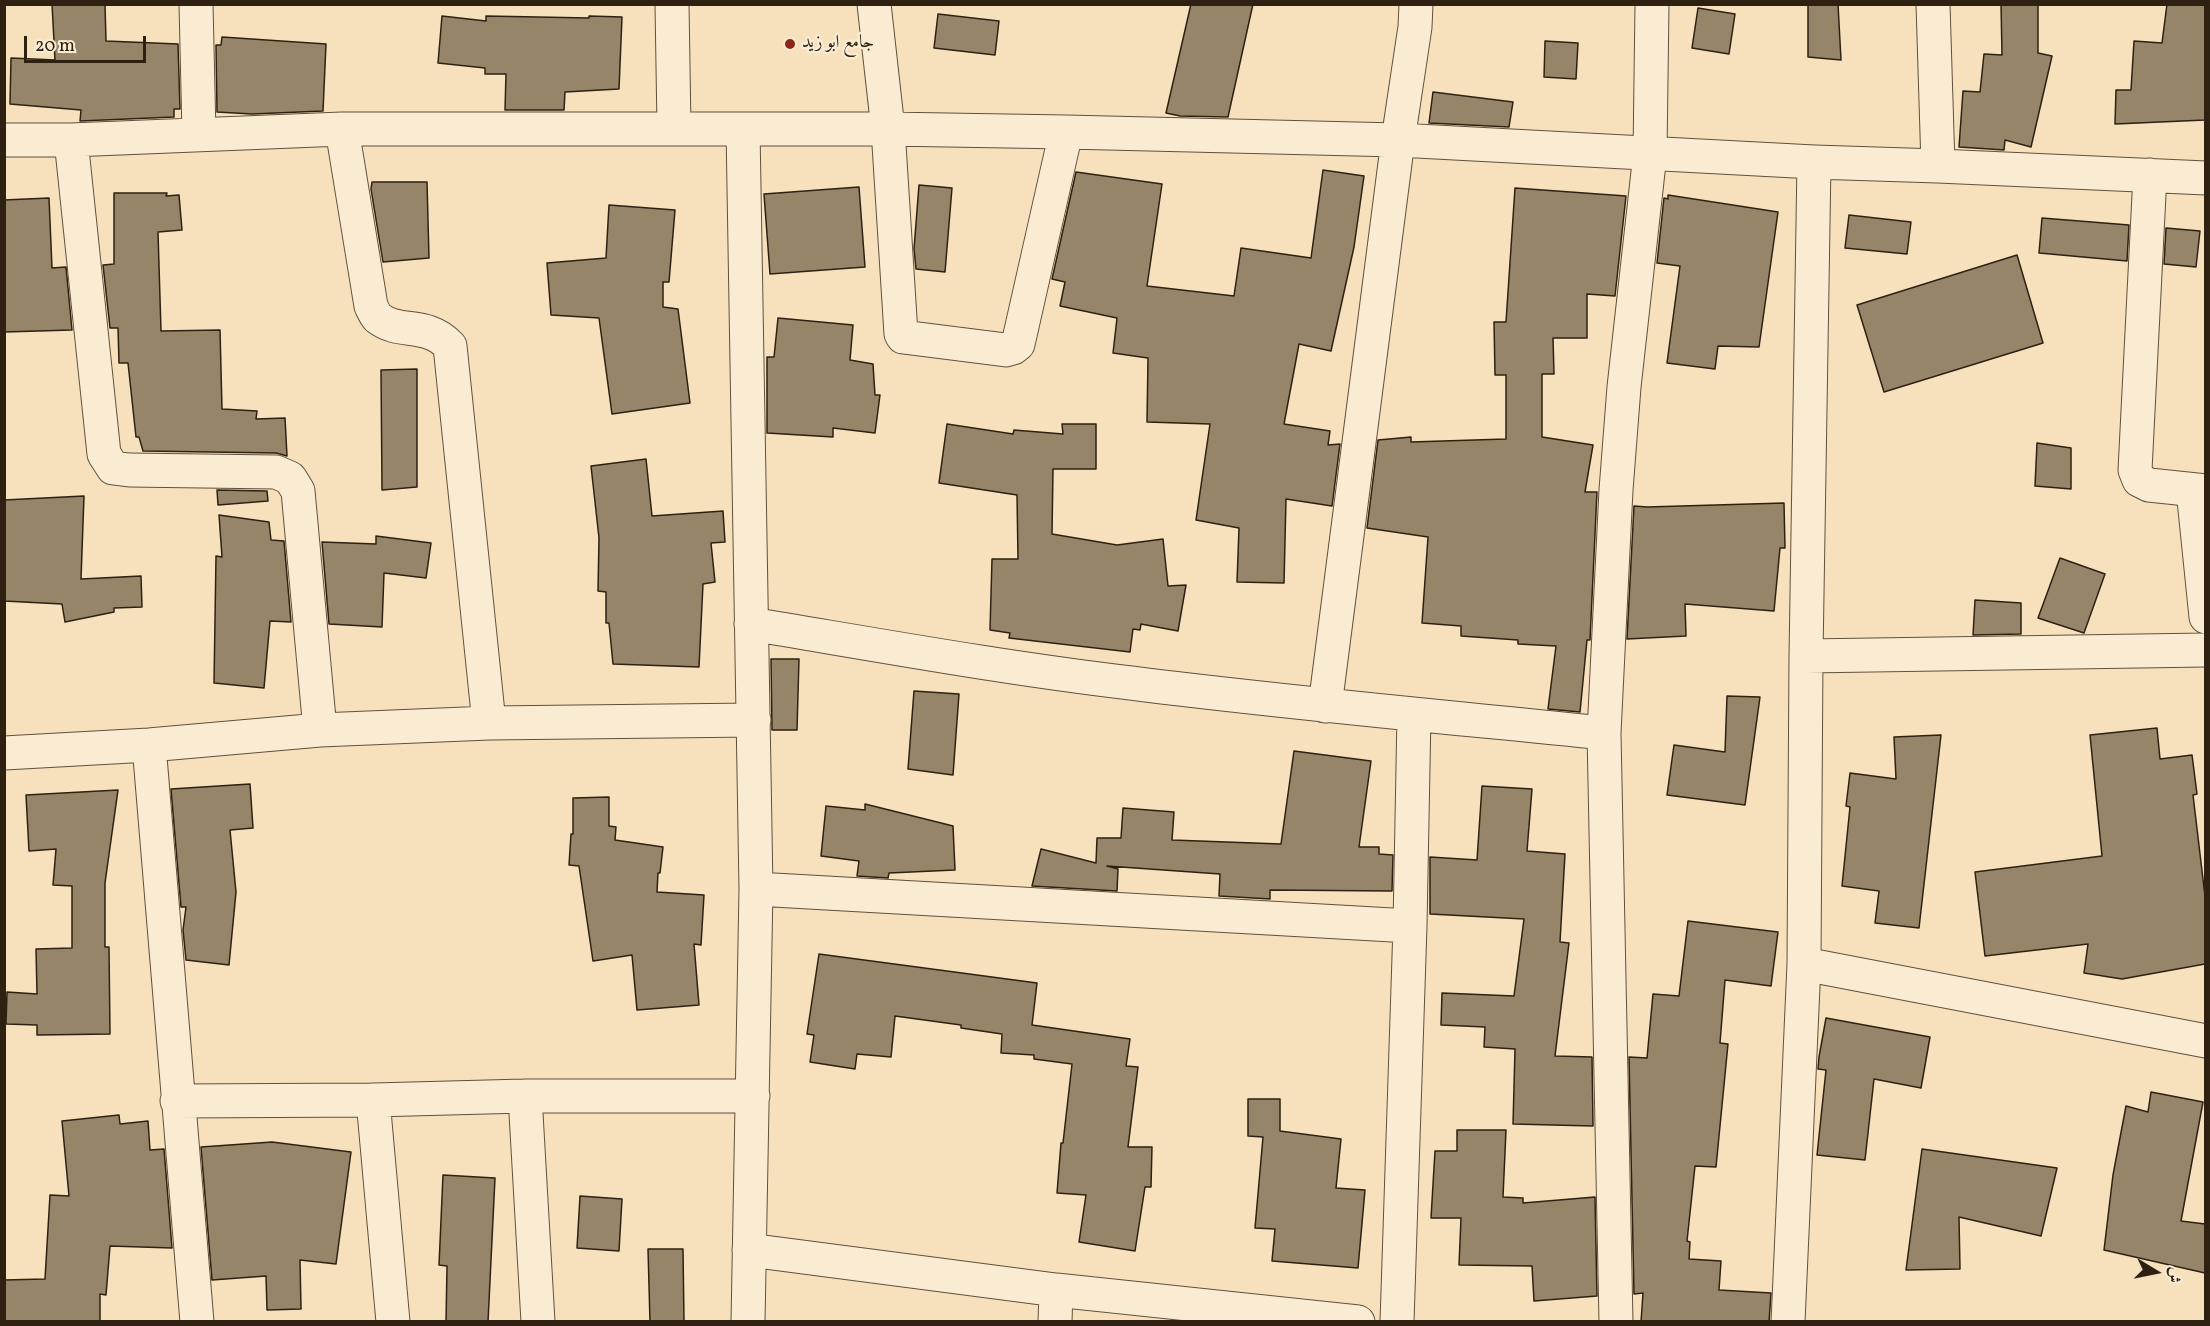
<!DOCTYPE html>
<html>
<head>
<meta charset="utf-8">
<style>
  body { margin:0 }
  #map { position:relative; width:2210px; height:1326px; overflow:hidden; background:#f7e1bc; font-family:Vollkorn,Amiri,serif }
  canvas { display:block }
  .frame { position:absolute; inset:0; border:6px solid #2e2112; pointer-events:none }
  .north { position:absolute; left:2126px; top:1242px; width:60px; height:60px; -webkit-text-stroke:4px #faecd3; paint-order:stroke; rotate:100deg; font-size:16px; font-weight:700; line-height:24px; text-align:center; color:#2e2112 }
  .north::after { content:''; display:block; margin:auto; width:21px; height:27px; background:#2e2112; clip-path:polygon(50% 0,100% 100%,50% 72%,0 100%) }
  .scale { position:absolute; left:24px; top:36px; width:122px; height:27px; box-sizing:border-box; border:3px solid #2e2112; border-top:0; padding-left:8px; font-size:18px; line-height:21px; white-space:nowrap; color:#2e2112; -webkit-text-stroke:4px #faecd3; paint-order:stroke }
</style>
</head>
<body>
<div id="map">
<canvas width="2210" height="1326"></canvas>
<div class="frame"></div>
<div class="north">ش</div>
<div class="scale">20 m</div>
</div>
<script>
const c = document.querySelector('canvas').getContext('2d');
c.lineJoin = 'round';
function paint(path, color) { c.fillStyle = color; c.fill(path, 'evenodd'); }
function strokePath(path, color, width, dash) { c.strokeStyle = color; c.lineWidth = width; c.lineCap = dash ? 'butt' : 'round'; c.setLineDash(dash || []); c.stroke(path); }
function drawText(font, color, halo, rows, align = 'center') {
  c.font = font + ' Vollkorn,Amiri,serif'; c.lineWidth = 4.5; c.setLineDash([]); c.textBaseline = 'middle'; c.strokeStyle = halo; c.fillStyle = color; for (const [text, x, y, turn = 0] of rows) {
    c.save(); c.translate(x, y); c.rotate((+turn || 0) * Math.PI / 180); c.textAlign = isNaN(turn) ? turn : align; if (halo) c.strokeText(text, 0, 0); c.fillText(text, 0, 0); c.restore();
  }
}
const building = new Path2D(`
  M52 4H105L106 41 178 44 180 109H174V117L80 121 81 110 10 104 11 58 55 60Z
  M1191 4H1253L1228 117 1180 116 1166 113Z
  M1808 4H1838L1841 60 1808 57Z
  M2001 4H2038V53L2052 56 2031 147 2005 140 2004 150 1959 147 1963 91 1980 92 1984 54 2002 55Z
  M2167 4H2205V120L2115 124 2116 90H2131L2134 41 2162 43Z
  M1698 8 1735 14 1729 54 1692 48Z
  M938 14 999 21 995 55 934 48Z
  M442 16 486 21V16L589 18V16L622 17 619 89 565 92 564 110H505L506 74H485V68L438 63Z
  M222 37 326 44 323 111 252 114 217 112 216 45H221Z
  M1545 41 1578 43 1576 79 1544 77Z
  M1433 92 1513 102 1509 127 1429 123Z
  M1323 170 1364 176 1354 247 1331 351 1299 344 1284 424 1330 431 1328 445 1340 444 1332 506 1286 499 1284 583 1237 582 1239 528 1196 520 1210 424 1147 422 1148 358 1113 353 1117 318 1060 306 1065 282 1052 279 1076 172 1162 184 1147 286 1234 296 1241 248 1311 258Z
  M372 182H427L429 258 383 262 371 189Z
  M919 185 952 188 945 272 916 269 914 249Z
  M859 187 865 267 770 274 764 194Z
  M1515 188 1626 196 1615 296 1587 294V338H1553L1554 374H1542V437L1593 445 1585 492H1597L1590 640H1587L1580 712 1548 709 1556 646 1518 644V640L1461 636V626L1422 623 1428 537 1367 528 1378 440 1411 437V442L1506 439V375H1495L1494 322H1506Z
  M114 193H167L166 196 179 195 182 230 158 232 161 331 220 330 222 409 257 411 256 419 285 418 287 456 276 453 143 451 139 437H136L128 363H119L118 328H110L103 265 114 264Z
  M1668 195 1778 212 1759 347 1718 346 1715 369 1667 363 1680 266 1657 263 1664 198 1668 199Z
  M49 198 52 268 66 267 72 330 4 332V200Z
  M609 205 675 210 669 282H663V307L678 309 690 403 612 414 599 318 551 315 547 263 606 258Z
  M1849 215 1911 222 1907 254 1845 248Z
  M2042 218 2129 225 2127 261 2039 253Z
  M2166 228 2200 231 2196 267 2164 264Z
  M2017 255 2043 343 1884 392 1857 305Z
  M778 318 853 325 850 360 873 364 875 395H880L875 433 833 428V437L767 433V357H774Z
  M417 369V487L382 490 381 370Z
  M947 424 1013 434 1014 430 1063 434 1062 424H1096V469H1053L1052 534 1117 545 1163 539 1168 586 1186 585 1178 631 1141 624 1140 630 1133 629 1130 652 1009 638 1010 633 990 630 992 559H1018L1017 495 939 483Z
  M2037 443 2071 448V489L2035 486Z
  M646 459 652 516 723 511 725 542 711 543 715 582 703 584 699 667 613 664 609 623H606V592L598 591 599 538 591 466Z
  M217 490 267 491 268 501 218 505Z
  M84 496 81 579 141 576 142 607 114 608V612L65 622 62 604 4 601V500Z
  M1784 503 1785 548H1780L1774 611 1685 604 1686 636 1627 639 1634 506 1647 507Z
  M219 515 269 522 271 540 284 541 291 622 270 621 264 688 214 683 216 556 222 557Z
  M376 536 431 543 426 578 384 573 382 627 329 624 322 542 376 544Z
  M2060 558 2105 574 2084 633 2038 618Z
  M1975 600 2021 603V634L1973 635Z
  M771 659H799L797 730H772Z
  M914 691 959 694 953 775 908 769Z
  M1727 696 1760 697 1745 805 1667 795 1674 745 1725 752Z
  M2157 728 2160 759 2192 755 2197 794 2193 795 2205 896V964L2122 979 2084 973 2088 944 1985 956 1975 872 2102 856 2090 735Z
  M1941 735 1919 928 1875 923 1879 891 1842 886 1850 807 1846 806 1850 773 1896 779 1894 737Z
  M1294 751 1371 761 1359 847H1379V854L1393 855 1392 891 1270 890V899L1219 896 1220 874 1107 866 1118 869 1117 891 1032 886 1041 849 1096 863 1097 838H1121L1123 808 1174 812 1172 840 1281 844Z
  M250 784 253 828 230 830 236 892 229 965 186 960 183 930 186 907H181L171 789Z
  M1482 786 1532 789 1527 851 1565 854 1560 942 1569 943 1555 1056 1592 1057 1593 1126 1513 1124 1515 1049 1484 1047 1485 1027 1441 1025 1442 993 1514 996 1524 919 1430 914V857L1477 860Z
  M118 790 105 883V947H109L110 1034 37 1035V1025L6 1024 7 992 37 994 36 949 72 948V886L53 885 56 849 29 851 26 795Z
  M609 797V826L616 827 615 840 663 847 660 873H658L657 892 704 895 701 945 694 944 699 1005 637 1010 632 955 593 961 579 866 569 865 571 834H573V798Z
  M865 804 953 826 955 870 889 873 888 878 857 876 859 861 821 856 826 806 865 810Z
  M1688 921 1778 932 1771 986 1725 980 1720 1043 1728 1044 1716 1167 1695 1166 1687 1241 1690 1242 1689 1259 1721 1261 1719 1290 1771 1293 1769 1322H1641L1643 1293 1634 1294 1629 1057 1647 1058 1653 994 1679 996Z
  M819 954 1037 983 1032 1025 1130 1039 1126 1066 1138 1067 1128 1147H1152L1151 1187H1145L1135 1251 1079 1242 1086 1195 1057 1193 1061 1143H1063L1072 1064 1034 1059V1055L1001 1053 1002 1034 961 1028V1025L895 1016 891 1057 857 1054 855 1069 810 1062 814 1035 807 1034Z
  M1826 1018 1930 1037 1921 1088 1874 1079 1865 1160 1817 1155 1826 1070 1818 1069 1819 1057Z
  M2151 1092 2203 1102 2181 1221 2205 1224V1273L2104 1250 2113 1175 2126 1106 2148 1112Z
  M1248 1099H1280V1131L1341 1139 1336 1188 1365 1190 1358 1268 1272 1261 1275 1229 1255 1228 1263 1137 1248 1136Z
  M119 1115 120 1124 148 1121 150 1150 164 1149 172 1248 110 1246 106 1295 100 1294V1322H4V1280L45 1279 50 1195 69 1196 62 1121Z
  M1457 1130H1506L1503 1197 1523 1198V1203L1595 1197 1597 1296 1534 1301 1532 1266 1459 1265 1461 1218H1431L1435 1151H1457Z
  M272 1142 351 1152 336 1264 300 1260 301 1309 267 1310 266 1276 212 1280 201 1147Z
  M1922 1149 2057 1168 2041 1236 1959 1217 1960 1269 1906 1270Z
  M443 1175 495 1178 488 1322H446L447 1266 439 1265Z
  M580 1196 622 1199 619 1251 577 1248Z
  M648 1249H683L684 1322H650Z`);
const street = new Path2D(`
  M196 4 199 134
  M672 4 674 128
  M874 4 888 129 901 334 903 337 1006 350 1013 348 1018 344 1066 132
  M1933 4 1938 166
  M342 129 371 306C373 310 375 315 378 318 400 335 427 321 450 346L489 723
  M743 129 756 889 748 1322
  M4 140H71L342 129H888L1066 132 1398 140 1814 162 1938 166 2206 178
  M71 140 104 454 113 468 129 470 276 472 290 478 298 491 320 730
  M2150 175 2135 470 2139 480 2149 485 2206 491
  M2193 490 2206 617
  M751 624C878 645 1004 668 1131 683 1288 703 1446 717 1604 733
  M1806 656 2206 650
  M1325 706 1398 140 1415 27 1416 4
  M149 745 197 1322
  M4 753 149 745 320 730 489 723 754 720
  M756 889 1410 926
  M1804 964 2206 1041
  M525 1096 538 1322
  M373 1100 393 1322
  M177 1101 373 1100 525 1096H753
  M749 1250 1056 1290 1358 1322
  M1055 1322 1056 1290
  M1397 1322 1410 926 1414 714
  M1616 1322 1604 733 1616 490 1624 387 1650 154 1652 4
  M1788 1322 1804 964 1806 656 1814 162`);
const markers = [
  [790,44,6,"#8f2418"]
];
const poiNames = [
  ["جامع ابو زيد",802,44]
];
paint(building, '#97856a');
strokePath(building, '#2e2112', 1.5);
strokePath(street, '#60513c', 35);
strokePath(street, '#faecd3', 33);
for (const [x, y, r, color] of markers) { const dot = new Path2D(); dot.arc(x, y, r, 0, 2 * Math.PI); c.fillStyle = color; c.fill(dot); strokePath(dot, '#faecd3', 2); }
drawText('18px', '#2e2112', '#faecd3', poiNames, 'left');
</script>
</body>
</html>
